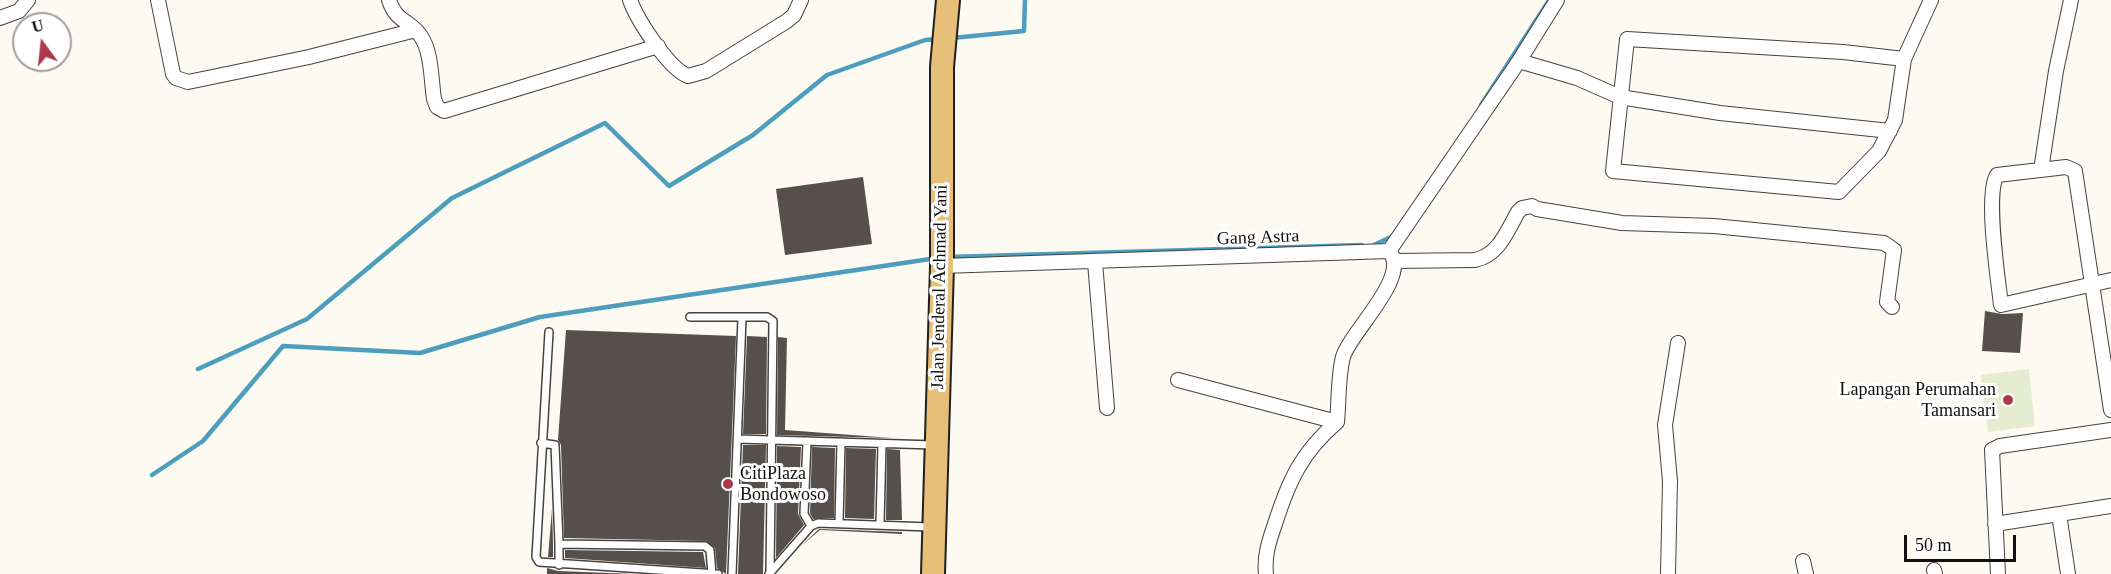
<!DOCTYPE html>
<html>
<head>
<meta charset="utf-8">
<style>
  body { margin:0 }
  #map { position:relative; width:2111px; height:574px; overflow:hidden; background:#fdfaf2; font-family:"Times New Roman",serif }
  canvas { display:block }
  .north { position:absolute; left:12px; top:12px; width:60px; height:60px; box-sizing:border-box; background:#fff; border:2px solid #9f9f9f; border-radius:50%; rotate:345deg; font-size:16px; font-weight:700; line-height:24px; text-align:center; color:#0f0f0f }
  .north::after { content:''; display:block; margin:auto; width:21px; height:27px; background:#ad384b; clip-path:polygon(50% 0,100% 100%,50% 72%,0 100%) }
  .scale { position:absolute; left:1904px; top:535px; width:112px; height:27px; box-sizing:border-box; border:3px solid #0f0f0f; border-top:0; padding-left:8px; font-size:18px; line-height:21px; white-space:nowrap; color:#0f0f0f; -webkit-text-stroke:4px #fff; paint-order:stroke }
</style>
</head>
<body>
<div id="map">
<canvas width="2111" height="574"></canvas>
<div class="north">U</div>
<div class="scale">50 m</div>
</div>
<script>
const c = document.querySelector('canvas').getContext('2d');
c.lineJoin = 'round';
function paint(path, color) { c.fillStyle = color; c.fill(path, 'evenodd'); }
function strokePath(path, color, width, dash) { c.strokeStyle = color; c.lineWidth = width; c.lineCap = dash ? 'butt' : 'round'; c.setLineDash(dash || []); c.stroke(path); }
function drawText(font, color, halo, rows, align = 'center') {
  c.font = font + ' "Times New Roman",serif'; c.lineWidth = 6; c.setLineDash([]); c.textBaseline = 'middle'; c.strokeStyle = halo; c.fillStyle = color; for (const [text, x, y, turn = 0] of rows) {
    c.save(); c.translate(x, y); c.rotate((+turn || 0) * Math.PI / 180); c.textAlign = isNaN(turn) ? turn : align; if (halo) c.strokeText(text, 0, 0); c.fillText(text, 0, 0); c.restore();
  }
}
const pitch = new Path2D(`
  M2029 369 2035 426 1988 432 1981 375Z`);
const stream = new Path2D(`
  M952 38 1024 31 1025 0
  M1481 105 1548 2
  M1374 245 1393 236
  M948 257 1362 245
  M198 369 307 319 452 198 605 123 669 186 753 135 827 75 925 40 938 39
  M152 475 203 441 283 346 420 353 540 317 937 258`);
const building = new Path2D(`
  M863 177 872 244 785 255 776 189Z
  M1985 311 2002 314 2023 313 2020 353 1982 351Z
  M566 330 736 336 726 574 717 568 715 548 706 541 564 538 561 445 558 440Z
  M747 336 767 337 766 434H743Z
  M778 337 787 338 785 430 892 438 777 435Z
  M743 445H766L763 574H738Z
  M777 446 801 447 798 514 804 525 776 558Z
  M812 447 835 448 834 518 813 519 810 513Z
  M846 448 876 449 874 519 845 518Z
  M887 449 900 450 902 520H886Z
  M552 509 553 544V557H548Z
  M819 529 902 532V534L820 530 801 546Z
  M565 550 703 552 706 568 565 558Z
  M547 568 558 571 634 574H547Z`);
const service = new Path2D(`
  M690 317H767L773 321 770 573
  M549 332 536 557 539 562 718 574
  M738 439 934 445
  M807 441 804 514 811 526
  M541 443 555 445 559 544 705 546 710 550 712 574
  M839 523 841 442
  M880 524 882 444
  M559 565V544
  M732 574 742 318
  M769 574 811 526 818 523 930 527`);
const minor = new Path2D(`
  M158 0 173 74 176 78 188 82 309 57 416 30
  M389 0C396 22 408 19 420 35 432 51 431 80 434 99L437 107 444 111 658 46
  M630 0C637 20 669 69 688 76L706 71 787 21 794 15 801 0
  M0 18 19 11 28 0
  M1904 59 1843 52 1627 39 1613 171 1839 192 1879 151 1895 120 1904 59 1931 0
  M1519 61 1557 0
  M2041 170 2056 71 2071 0
  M1389 251 1519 61 1577 78 1620 97 1720 113 1890 131
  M1394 261 1475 260C1499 255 1507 231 1518 212L1522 208 1532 206 1537 209 1622 223 1714 226 1884 243 1894 250 1887 302 1892 307
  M1095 262 1107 408
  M942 266 1389 251C1412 276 1350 332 1343 357 1338 376 1339 401 1337 422
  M2111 280 2001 305C1998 278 1985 195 1997 175L2066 167 2075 171 2111 410
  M1178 380 1337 422
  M2059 514 2068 574
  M1995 524 2111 506
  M1803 561 1806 574
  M1934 570 1935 574
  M1266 574C1264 556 1269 541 1275 524 1289 480 1302 452 1337 422
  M1668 574 1670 481 1665 425 1678 343
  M1998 574 1992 450 2000 446 2111 430`);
const primary = new Path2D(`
  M933 574 942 266V67L948 0`);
const markers = [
  [2008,400,6,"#ad384b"],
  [728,484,6,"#ad384b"]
];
const streetNames = [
  ["Gang Astra",1258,238,-2],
  ["Jalan Jenderal Achmad Yani",940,287,-89]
];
const poiNames = [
  ["Lapangan Perumahan",1996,390],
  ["Tamansari",1996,411],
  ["CitiPlaza",740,474,"left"],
  ["Bondowoso",740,495,"left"]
];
paint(pitch, '#e6ecd0');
strokePath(stream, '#4d9dbc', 4.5);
paint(building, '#564f4c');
strokePath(service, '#424242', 10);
strokePath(minor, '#424242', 16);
strokePath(primary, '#202020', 26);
strokePath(service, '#fff', 7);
strokePath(minor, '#fff', 14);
strokePath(primary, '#e7bf78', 22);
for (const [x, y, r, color] of markers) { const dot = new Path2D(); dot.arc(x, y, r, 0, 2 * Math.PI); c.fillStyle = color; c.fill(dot); strokePath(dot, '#fff', 2); }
drawText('18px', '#0f0f0f', '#fff', streetNames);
drawText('18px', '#0f0f0f', '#fff', poiNames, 'right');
</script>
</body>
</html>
